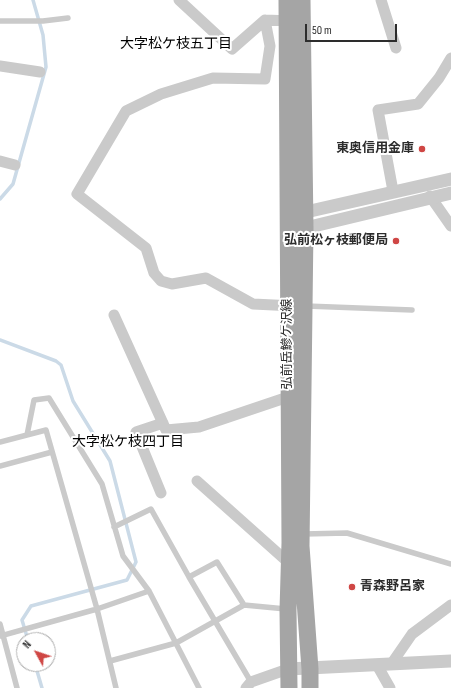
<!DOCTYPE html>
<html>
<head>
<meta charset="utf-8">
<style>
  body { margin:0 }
  #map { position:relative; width:451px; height:688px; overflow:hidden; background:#fff; font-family:"Sofia Sans Condensed",sans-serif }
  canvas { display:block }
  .north { position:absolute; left:16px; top:632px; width:40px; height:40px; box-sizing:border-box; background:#fff; border:1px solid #ababab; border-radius:50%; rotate:310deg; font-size:11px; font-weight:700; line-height:16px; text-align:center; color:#2d2d2d }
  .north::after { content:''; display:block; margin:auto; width:14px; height:18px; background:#cf4644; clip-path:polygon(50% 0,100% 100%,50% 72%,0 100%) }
  .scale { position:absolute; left:305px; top:24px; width:92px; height:18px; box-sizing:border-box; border:2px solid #2d2d2d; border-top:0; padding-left:5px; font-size:12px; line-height:14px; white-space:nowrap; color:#2d2d2d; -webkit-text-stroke:3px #fff; paint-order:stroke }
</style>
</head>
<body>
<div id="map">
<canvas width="451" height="688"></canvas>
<div class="north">N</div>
<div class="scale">50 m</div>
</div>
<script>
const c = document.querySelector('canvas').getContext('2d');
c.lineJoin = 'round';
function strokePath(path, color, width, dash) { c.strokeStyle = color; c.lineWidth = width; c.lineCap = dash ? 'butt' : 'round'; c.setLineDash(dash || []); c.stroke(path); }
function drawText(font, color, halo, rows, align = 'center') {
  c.font = font + ' "Sofia Sans Condensed","Noto Sans JP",sans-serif'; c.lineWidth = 4; c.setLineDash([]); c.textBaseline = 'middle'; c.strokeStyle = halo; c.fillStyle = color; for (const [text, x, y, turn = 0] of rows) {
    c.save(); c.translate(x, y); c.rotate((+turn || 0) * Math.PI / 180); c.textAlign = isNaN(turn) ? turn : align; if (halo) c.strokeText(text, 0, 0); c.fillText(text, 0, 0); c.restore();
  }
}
const stream = new Path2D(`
  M0 199 13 184 46 67 43 35 33 0
  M0 340 56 361 61 365 73 401 110 461 136 562 127 580 31 606 22 620 28 640
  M35 664 42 688`);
const service = new Path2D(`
  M0 21H43L68 18
  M306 306 412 310
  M0 442 46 430 97 609 116 688
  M0 466 52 452
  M114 527 151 509 189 577 217 562 244 605 286 609
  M304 534 347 533 451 564
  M189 577 251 682
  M149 591 199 688
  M0 624 17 688
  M0 636 97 609 149 591 123 556 102 484 49 398 34 400 27 435
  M110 661 176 643 244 605`);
const minor = new Path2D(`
  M179 0 232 49 265 20
  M381 0 396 48
  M292 21 265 20 270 46 265 79 213 78 161 94 126 111 77 194 146 248 154 273 161 281 172 284 206 278 253 304 294 306
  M0 66 40 72
  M0 161 15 165
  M393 191 378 110 418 104 439 78 451 58
  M430 196 451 226
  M114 315 166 430 199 427 288 397
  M197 481 290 564
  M161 493 136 432 163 423
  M392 663 412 634 451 605
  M377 665 390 688
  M246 688 251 682 288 669`);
const tertiary = new Path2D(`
  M297 214 451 179
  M297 230 451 193
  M288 669 451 661`);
const primary = new Path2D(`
  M287 0 290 543 288 610 289 688
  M302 0 305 228 301 546 310 669V688`);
const markers = [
  [422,149,4,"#cf4644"],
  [396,241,4,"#cf4644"],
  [352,587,4,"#cf4644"]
];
const poiNames = [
  ["東奥信用金庫",414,149],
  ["弘前松ヶ枝郵便局",388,241],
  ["青森野呂家",360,587,"left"]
];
const streetNames = [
  ["弘前岳鰺ケ沢線",288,344,-90]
];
const neighbourhoodNames = [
  ["大字松ケ枝五丁目",176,44],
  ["大字松ケ枝四丁目",128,442]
];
strokePath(stream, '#cbdae7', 3.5);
strokePath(service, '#cacaca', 5.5);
strokePath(minor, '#cacaca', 11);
strokePath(tertiary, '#cacaca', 13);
strokePath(primary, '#a5a5a5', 17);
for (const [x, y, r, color] of markers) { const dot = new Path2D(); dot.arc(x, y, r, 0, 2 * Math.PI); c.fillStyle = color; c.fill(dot); strokePath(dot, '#fff', 1.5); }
drawText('bold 13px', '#2d2d2d', '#fff', poiNames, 'right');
drawText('13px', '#2d2d2d', '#fff', streetNames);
drawText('14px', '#000', '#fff', neighbourhoodNames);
</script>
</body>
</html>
